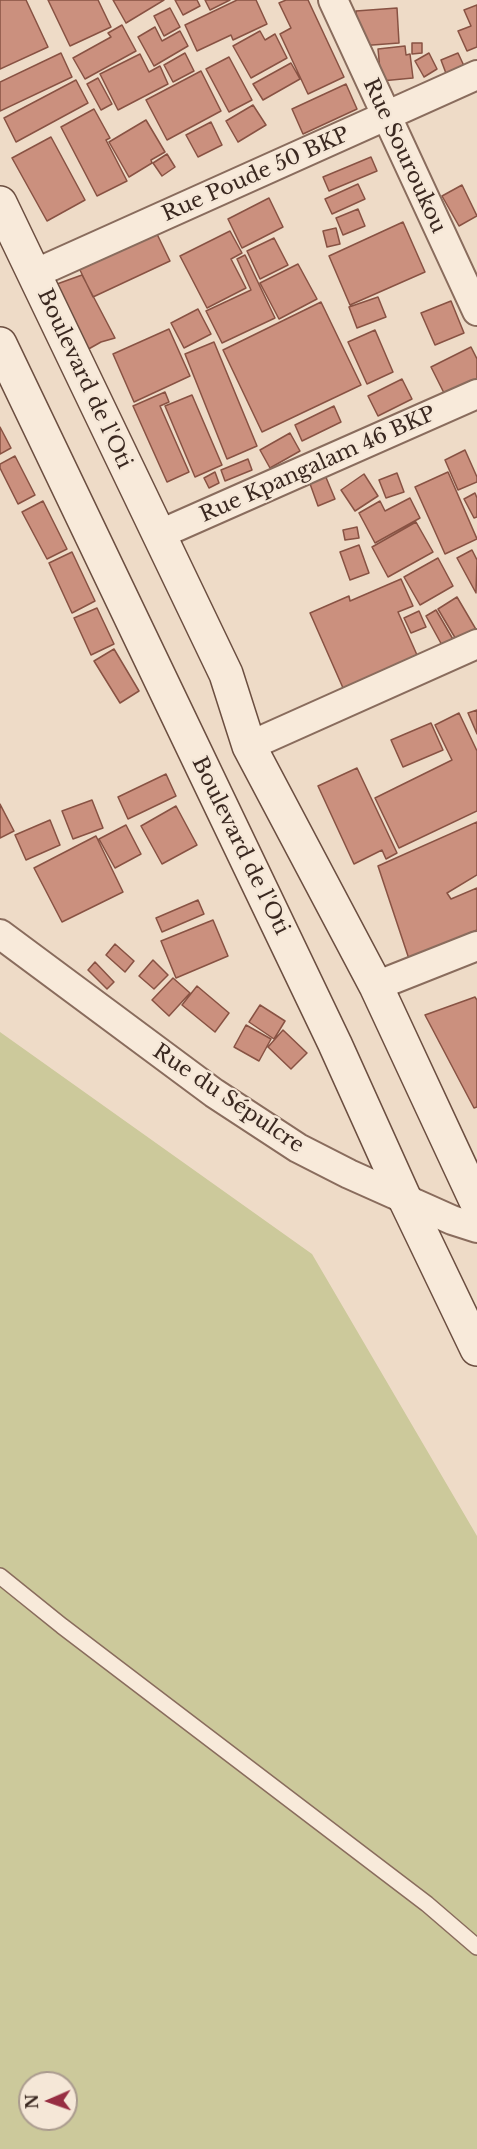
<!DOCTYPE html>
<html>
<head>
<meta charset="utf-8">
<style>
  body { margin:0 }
  #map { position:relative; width:477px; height:2149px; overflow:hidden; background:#eedbc7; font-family:"Libre Baskerville",serif }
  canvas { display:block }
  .north { position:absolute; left:18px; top:2071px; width:60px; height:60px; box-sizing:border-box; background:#f5e7d7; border:2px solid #aa9b8e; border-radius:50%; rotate:268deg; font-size:16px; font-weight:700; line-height:24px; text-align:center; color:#3a2820 }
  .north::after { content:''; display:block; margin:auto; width:21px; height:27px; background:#972e42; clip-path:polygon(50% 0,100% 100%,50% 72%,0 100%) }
</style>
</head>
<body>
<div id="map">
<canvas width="477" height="2149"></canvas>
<div class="north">N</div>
</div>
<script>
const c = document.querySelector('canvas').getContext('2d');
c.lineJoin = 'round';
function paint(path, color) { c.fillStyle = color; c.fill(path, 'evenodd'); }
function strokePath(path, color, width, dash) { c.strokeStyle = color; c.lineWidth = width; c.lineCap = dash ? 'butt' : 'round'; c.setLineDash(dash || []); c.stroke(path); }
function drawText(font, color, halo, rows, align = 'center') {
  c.font = font + ' "Libre Baskerville",serif'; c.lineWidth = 4.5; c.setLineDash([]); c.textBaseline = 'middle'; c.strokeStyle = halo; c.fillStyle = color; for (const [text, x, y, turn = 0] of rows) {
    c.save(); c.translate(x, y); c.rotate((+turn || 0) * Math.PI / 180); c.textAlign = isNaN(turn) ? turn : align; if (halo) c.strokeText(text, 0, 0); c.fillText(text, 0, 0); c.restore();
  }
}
const green = new Path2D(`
  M0 1032 312 1254 477 1536V2149H0ZM30 2083H66V2119H30Z`);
const building = new Path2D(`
  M0 0H26L48 47 0 69Z
  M48 0H98L111 27 70 46Z
  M113 0H164L126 23Z
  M175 0H197L200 6 183 15Z
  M205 0H230L210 10Z
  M237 0H256L267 24 233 40 231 35 197 51 185 25Z
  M286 0H308L344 77 308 94 280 34 291 28 279 3Z
  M477 5V47L467 51 458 31 471 26 464 10Z
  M170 8 180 27 164 36 154 16Z
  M397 8 399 43 359 46 356 11Z
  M122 25 136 51 85 79 73 58 111 37 108 33Z
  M155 27 162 41 180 31 188 46 154 66 138 37Z
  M260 31 265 40 275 34 287 58 251 78 233 46Z
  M412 43H422V53L412 54Z
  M405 46 406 55 410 54 413 78 381 81 378 49Z
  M61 53 72 77 0 111V82Z
  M185 53 194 71 173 82 164 65Z
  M429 53 437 69 424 77 415 61Z
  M458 53 465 68 447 76 441 60Z
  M140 54 149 72 160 66 168 84 118 110 100 74Z
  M229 57 252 100 229 112 206 69Z
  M291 63 300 79 263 100 253 84Z
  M201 71 221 111 167 140 146 100Z
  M98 78 112 104 101 110 87 84Z
  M76 80 88 103 16 142 4 118Z
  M346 84 357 109 303 134 292 109Z
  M253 105 266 125 238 142 226 121Z
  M94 109 110 138 106 140 127 181 97 196 61 127Z
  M146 120 165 152 151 160 152 163 129 177 109 142Z
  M211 122 222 145 198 157 186 135Z
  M51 137 85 200 47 221 12 158Z
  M167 154 175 167 162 176 153 163Z
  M371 157 377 171 329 191 323 177Z
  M358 184 365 199 332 214 325 199Z
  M462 185 477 216 459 226 442 196Z
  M269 198 283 227 242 248 228 219Z
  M358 209 365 226 343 235 336 218Z
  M403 222 425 272 350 305 329 256Z
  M336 228 340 244 327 247 323 231Z
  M230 231 242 253 231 259 246 288 207 308 180 256Z
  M156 232 170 261 93 297 79 268Z
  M274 238 288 265 260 279 247 251Z
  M245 255 275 318 222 343 206 311 251 290 237 259Z
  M298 264 317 299 279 319 260 283Z
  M82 275 115 338 101 342 85 351 57 284Z
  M378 297 386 317 357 328 349 307Z
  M451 301 464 333 435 345 421 313Z
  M321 302 361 385 262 432 223 350Z
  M198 309 211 334 184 348 171 323Z
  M169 329 190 376 134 402 113 354Z
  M375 330 393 372 367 384 348 342Z
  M214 342 257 446 227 459 185 354Z
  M471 347 477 359V379L445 395 431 367Z
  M402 379 412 399 378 416 368 396Z
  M165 392 169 402 160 406 189 472 167 482 133 406Z
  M192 395 222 465 195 477 165 406Z
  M334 406 341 422 302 441 295 425Z
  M0 427 11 448 0 454Z
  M290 433 300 451 270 468 260 450Z
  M465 450 477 477V482L458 490 445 460Z
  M15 456 35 495 18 504 0 468V464Z
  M248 459 252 470 225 481 221 470Z
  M215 472 219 483 209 488 204 478Z
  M448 472 477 539 445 554 415 487Z
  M397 473 404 492 386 498 379 480Z
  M364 474 378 496 355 511 341 490Z
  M325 475 335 499 318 506 309 481Z
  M475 493 477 498V517L474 518 464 499Z
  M410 498 420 518 375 543 359 513 380 501 385 511Z
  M43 501 67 549 47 559 22 512Z
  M416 522 433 552 388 577 372 547Z
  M357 527 359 538 345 540 343 530Z
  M359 545 369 573 350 580 340 552Z
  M472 550 477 560 476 593 457 558Z
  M72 552 95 601 72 613 49 563Z
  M438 558 453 586 420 605 404 577Z
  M401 579 413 606 398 612 421 664 347 697 310 613 349 596 350 601Z
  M457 597 477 631 457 641 438 609Z
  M97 608 114 644 91 655 74 618Z
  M436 610 454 641 443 647 426 616Z
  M419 611 426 627 411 633 404 618Z
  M114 649 139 691 120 703 94 661Z
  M477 710V734L468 713Z
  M459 713 477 751V811L399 848 375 798 452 760 435 725Z
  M431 723 443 750 403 767 391 740Z
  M357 768 397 853 386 859 382 850 354 864 318 786Z
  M166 774 176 796 128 819 118 797Z
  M92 800 103 828 73 839 62 811Z
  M0 804 14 831 0 838Z
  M176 806 197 845 162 864 141 826Z
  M50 820 60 845 26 860 15 835Z
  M477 822V875L447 893 451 899 477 888V930L409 959 378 866Z
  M126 825 141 854 115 868 99 839Z
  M96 836 123 892 62 922 34 868Z
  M198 900 204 914 162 932 156 918Z
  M213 920 228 956 176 978 161 941Z
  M115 944 134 961 125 972 106 955Z
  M153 960 168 975 154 989 139 976Z
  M95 962 114 982 107 989 88 970Z
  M173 978 190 993 169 1016 152 1000Z
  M197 986 229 1013 215 1032 182 1005Z
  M475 997 477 1000V1107L474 1108 425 1015Z
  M260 1005 285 1021 274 1039 249 1022Z
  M246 1025 271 1039 259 1061 234 1047Z
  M283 1030 307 1053 291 1069 268 1047Z`);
const lane = new Path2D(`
  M0 1576 62 1626 427 1904 477 1947`);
const street = new Path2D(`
  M333 0 477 311
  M34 274 477 75
  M158 535 477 394
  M249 746 477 644
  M0 934 214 1093 298 1148 349 1174 452 1220 477 1228
  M376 986 477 946`);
const secondary = new Path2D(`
  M0 203 226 674 249 746 376 986 477 1203
  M0 344 335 1044 404 1197 477 1349`);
const streetNames = [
  ["Rue Souroukou",404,156,65],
  ["Rue Poude 50 BKP",256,175,-24],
  ["Boulevard de l'Oti",84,379,65],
  ["Rue Kpangalam 46 BKP",318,465,-24],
  ["Boulevard de l'Oti",240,846,64],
  ["Rue du Sépulcre",228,1099,34]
];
paint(green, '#ccc99b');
paint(building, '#cb907e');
strokePath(building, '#885243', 1.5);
strokePath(lane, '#896c5d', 18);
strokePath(street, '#896c5d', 32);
strokePath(secondary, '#6b4e40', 36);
strokePath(lane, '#f8eada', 15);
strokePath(street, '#f8eada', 28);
strokePath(secondary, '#f8eada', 33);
drawText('21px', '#3a2820', '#f5e7d7', streetNames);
</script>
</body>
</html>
